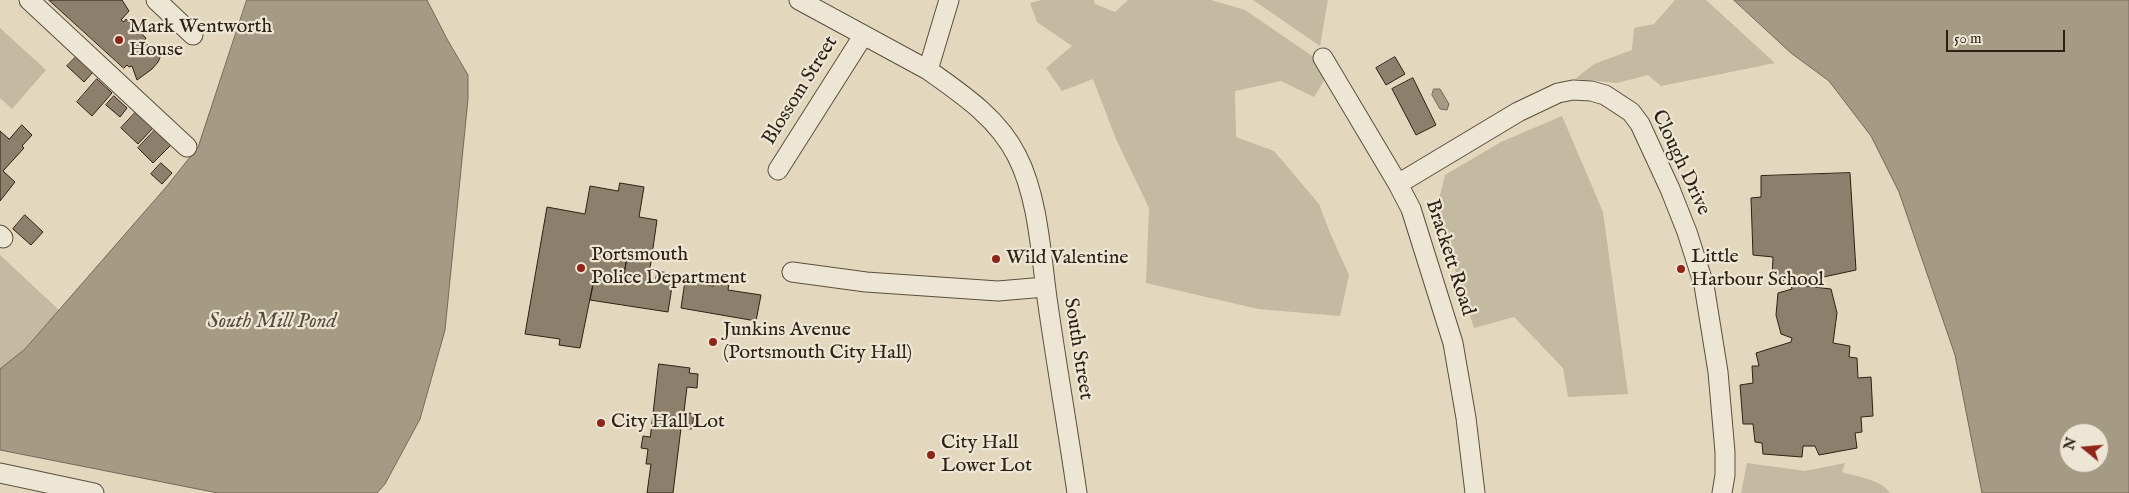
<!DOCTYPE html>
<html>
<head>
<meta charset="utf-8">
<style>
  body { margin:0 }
  #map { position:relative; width:2129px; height:493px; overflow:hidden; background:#e3d8be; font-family:"IM FELL English",serif }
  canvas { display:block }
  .north { position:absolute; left:2059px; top:423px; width:50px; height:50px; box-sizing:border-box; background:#ede6d5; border:1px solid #a19788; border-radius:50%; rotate:287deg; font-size:14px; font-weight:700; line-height:20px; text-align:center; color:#2e2114 }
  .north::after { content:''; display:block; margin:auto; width:18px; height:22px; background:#8f2418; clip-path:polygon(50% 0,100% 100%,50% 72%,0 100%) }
  .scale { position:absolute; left:1946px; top:30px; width:119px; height:22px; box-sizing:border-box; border:2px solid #2e2114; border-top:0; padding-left:6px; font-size:15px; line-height:18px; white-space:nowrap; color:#2e2114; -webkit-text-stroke:4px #ede6d5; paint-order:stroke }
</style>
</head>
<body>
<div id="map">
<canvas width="2129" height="493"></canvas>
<div class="north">N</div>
<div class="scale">50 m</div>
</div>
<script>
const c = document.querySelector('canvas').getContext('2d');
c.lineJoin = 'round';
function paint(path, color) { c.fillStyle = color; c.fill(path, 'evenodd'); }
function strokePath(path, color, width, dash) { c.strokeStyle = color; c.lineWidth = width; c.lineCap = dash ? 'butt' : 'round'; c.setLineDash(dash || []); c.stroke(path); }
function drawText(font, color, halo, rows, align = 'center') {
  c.font = font + ' "IM FELL English",serif'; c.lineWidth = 4.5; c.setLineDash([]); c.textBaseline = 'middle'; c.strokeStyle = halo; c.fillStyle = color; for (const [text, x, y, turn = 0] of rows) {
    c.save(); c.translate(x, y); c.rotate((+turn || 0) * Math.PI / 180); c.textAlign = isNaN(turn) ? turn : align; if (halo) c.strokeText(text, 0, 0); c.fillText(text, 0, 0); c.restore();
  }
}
const green = new Path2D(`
  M1041 0H1094L1095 4 1115 12 1128 0H1211L1245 10 1318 60 1325 79 1314 97 1281 81 1235 91 1236 137 1274 151 1319 204 1330 233 1349 275 1340 316 1258 309 1146 283 1149 208 1116 139 1093 79 1062 91 1046 68 1072 46 1037 22 1030 3Z
  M1253 0H1328L1320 46Z
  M1675 0H1706L1775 63 1661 86 1648 75 1617 83 1575 79 1594 64 1632 50 1634 28 1654 24Z
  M0 28 46 70 12 109 0 98Z
  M1562 116 1603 212 1628 394 1568 397 1563 368 1514 317 1474 328 1436 211 1445 175 1501 142Z
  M0 255 59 310 25 349 0 369Z
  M1747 463 1805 471 1845 463 1842 472C1857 477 1881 479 1890 493H1741Z`);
const water = new Path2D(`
  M247 0H427L447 39 468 75V99L445 330 420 419 385 484 377 493H218L0 450V369L25 349 167 186 198 147Z
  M1734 0H2129V493H1982L1955 355 1899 192 1871 136 1829 81 1791 53ZM2069 433H2099V463H2069Z
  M1434 89H1440L1449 104 1447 110 1440 109 1432 95Z`);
const building = new Path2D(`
  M49 0H122L129 11 121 20 124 22 126 19 146 38 144 41 149 46 148 49 162 53 158 62 152 69 137 80 132 66 129 67 127 65 124 68Z
  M76 57 93 72 84 82 67 66Z
  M1395 57 1405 74 1386 85 1376 68Z
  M1413 78 1436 125 1416 135 1392 89Z
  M97 79 112 93 92 116 77 102Z
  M114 96 127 108 120 117 106 105Z
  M136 112 153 128 138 144 121 128Z
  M22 125 32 135 22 146 24 148 3 171 15 182 0 201V131L9 139Z
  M155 130 171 145 153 163 138 148Z
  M161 163 172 173 162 184 151 174Z
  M1850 173 1856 270 1805 281 1806 286 1831 289 1837 313 1833 343 1850 346 1849 357 1857 358 1858 378 1871 377 1873 416 1861 417 1862 432 1855 433 1857 448 1819 455 1815 446H1803L1802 457 1763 454 1762 443 1755 442 1753 424H1743L1740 385 1753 383 1752 366H1759L1756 353 1791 342 1792 338 1781 334 1776 315 1778 293 1792 289 1790 281 1772 279 1773 257 1753 255 1751 198 1761 197V176Z
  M620 183 644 187 639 217 657 220 651 262 627 258 623 279 595 274 580 348 559 345 560 339 525 334 547 207 585 214 590 186 618 191Z
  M25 215 43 232 31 245 13 229Z
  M627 258 651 262 647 283 655 284 657 271 674 274 668 312 590 300 595 275 623 279Z
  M715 274 730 277 728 290 761 295 756 321 681 308 685 281 713 286Z
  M659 364 690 368 689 373 698 374 697 388 687 387 684 412 694 414 692 429 681 428 673 493H647L651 464H646L648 449 641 448 643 436 650 437Z`);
const minor = new Path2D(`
  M29 0 187 147
  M156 0 193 35
  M799 0 928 70C962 94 998 118 1017 156 1039 199 1041 258 1048 305 1057 368 1068 430 1077 493
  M1323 58 1398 184 1411 209 1453 343 1466 418 1475 493
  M928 70 949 0
  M778 170 863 36
  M1398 184 1518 112 1558 93 1573 90 1591 91 1605 95 1631 112 1640 124 1670 189 1687 232 1704 285 1718 372 1725 452V475L1722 493
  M0 235 3 238
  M792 272 866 282 998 291 1045 287
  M0 473 94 493`);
const markers = [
  [119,40,5,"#8f2418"],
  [996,259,5,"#8f2418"],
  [581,268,5,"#8f2418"],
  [1681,269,5,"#8f2418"],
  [713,342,5,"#8f2418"],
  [601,423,5,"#8f2418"],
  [931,455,5,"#8f2418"]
];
const poiNames = [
  ["Mark Wentworth",129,28],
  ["House",129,51],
  ["Portsmouth",591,256],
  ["Police Department",591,279],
  ["Little",1691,258],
  ["Harbour School",1691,281],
  ["Wild Valentine",1006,259],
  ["Junkins Avenue",723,331],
  ["(Portsmouth City Hall)",723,354],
  ["City Hall Lot",611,423],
  ["City Hall",941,444],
  ["Lower Lot",941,467]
];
const streetNames = [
  ["Blossom Street",801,91,-58],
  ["Clough Drive",1680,163,65],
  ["Brackett Road",1449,258,72],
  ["South Street",1077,349,81]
];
const waterNames = [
  ["South Mill Pond",272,323]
];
paint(green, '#c4b9a1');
paint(water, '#a59a84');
strokePath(water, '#756a57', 1);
paint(building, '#8c806c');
strokePath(building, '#2e2114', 1);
strokePath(minor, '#5b4f3e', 21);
strokePath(minor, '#ede6d5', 19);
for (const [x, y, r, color] of markers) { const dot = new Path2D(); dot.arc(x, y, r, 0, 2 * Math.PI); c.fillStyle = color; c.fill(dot); strokePath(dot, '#ede6d5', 2); }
drawText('20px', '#2e2114', '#ede6d5', poiNames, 'left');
drawText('20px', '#2e2114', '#ede6d5', streetNames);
drawText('italic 21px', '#584b3b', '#ede6d5', waterNames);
</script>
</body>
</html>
